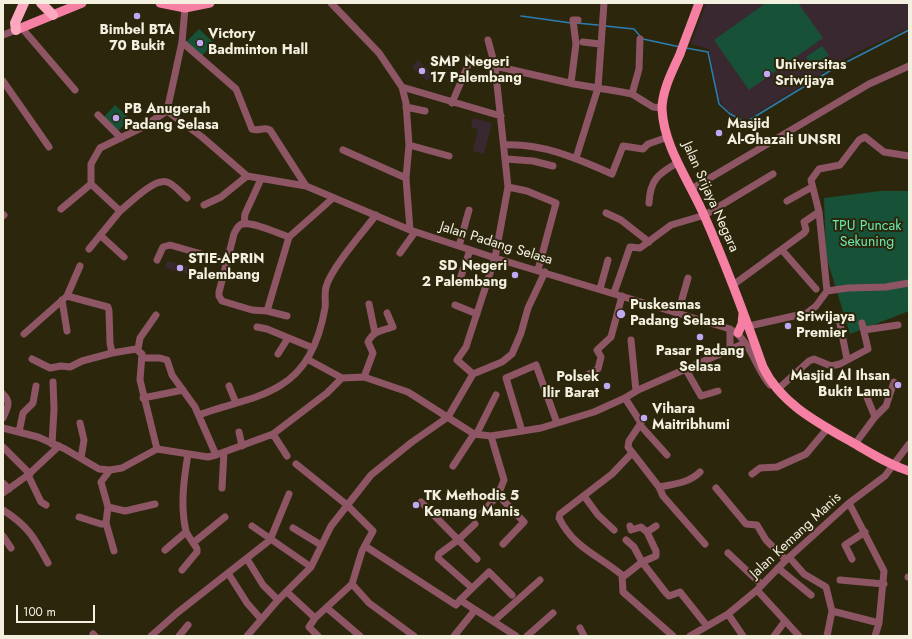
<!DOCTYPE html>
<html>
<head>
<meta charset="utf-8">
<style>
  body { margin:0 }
  #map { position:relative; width:912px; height:639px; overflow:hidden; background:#2c270c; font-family:Jost,sans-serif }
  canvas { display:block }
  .frame { position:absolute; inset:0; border:4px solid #f3f0e0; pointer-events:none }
  .scale { position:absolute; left:16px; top:605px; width:79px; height:18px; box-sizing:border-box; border:2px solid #f3f0e0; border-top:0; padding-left:5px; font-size:12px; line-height:14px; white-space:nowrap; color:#f3f0e0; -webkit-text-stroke:3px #2c270c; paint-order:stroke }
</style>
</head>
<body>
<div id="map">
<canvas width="912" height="639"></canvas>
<div class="frame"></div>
<div class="scale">100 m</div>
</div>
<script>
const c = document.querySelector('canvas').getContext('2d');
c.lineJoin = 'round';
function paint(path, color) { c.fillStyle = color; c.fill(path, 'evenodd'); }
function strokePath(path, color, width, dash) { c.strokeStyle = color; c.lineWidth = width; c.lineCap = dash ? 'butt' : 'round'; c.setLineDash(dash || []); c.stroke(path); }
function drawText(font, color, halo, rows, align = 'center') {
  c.font = font + ' Jost,sans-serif'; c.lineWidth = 4; c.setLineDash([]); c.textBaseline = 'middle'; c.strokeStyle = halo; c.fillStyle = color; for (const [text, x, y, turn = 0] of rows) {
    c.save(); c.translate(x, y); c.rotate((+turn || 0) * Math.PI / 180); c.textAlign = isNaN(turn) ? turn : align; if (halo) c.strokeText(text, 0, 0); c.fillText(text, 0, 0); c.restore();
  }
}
const education = new Path2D(`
  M706 3H909V28L855 53 748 119 732 115 723 106 718 98 709 49 691 44Z
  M418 60 433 74 427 81 412 67Z
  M473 118 492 123 484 154 473 151 478 129 471 127Z
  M167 261 194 268 192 275 165 268Z`);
const green = new Path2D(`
  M766 3H798L823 38 749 90 714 40Z
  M199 29 214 43 201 57 186 42Z
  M822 46 829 55 813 66 806 57Z
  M115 105 130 119 117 132 103 118Z
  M880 191H909V311L850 334 826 256 824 198Z`);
const stream = new Path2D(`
  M521 16 571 23
  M576 23 598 25
  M605 26 634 29 640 36
  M643 39 680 47
  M686 48 708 52 719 104 730 114 746 122 833 69 909 30`);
const minor = new Path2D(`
  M331 3 379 53 402 87 406 103 409 145 406 178 410 230 495 258 730 329C751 340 755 368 770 385
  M21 27 75 90
  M3 35 16 30
  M488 40 495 66
  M182 42 236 89 252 129C258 132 264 126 270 130L306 186
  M583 42 600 44
  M3 81 49 147
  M571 83 576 44 573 20H578
  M402 87 501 116
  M632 94 639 69 640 39
  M452 103 471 58
  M406 107 425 111
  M167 111 202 137 247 176 306 186 410 230
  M98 115 121 138
  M409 145 449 156
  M504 145C543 143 578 159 612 174L623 146 643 149 648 144 668 137
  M343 150 406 178
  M576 158 598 88 604 3
  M506 159 533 161 553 166
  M508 187 527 191 556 203 538 270
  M693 188 869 84 909 66
  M787 201 812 187
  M649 203C650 180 658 174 677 163
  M204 205 221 197 247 176
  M61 209 91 184
  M120 211C130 203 154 178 167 182 174 184 181 193 187 198
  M606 213 621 220 649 242
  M3 216 4 215
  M244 224 245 214 261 179
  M100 235 124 257
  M289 237C280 234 251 221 242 224 238 225 236 230 234 234L219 292V296L222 301 252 310 267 311 289 237 333 198
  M459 246 469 210
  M89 249 120 211 91 184V164L100 148 143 127 167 111 182 42 185 8
  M782 250 816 289
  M400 253 415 232
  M157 260 163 247 170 245 226 261
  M461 276 470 250
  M733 285 804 233 806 230 804 222 819 212
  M600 289 608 260
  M827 291 848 288 886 287 909 283
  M614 293 630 247 640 248 671 225 705 215 773 174
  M67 296 80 266
  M62 300 67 331
  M369 304 375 333
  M455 305 477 314
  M267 311 287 316
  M678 313 688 278
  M840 324 847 359
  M749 326 807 313 816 306 827 291 819 212 811 180 819 169 840 165 859 140 865 137 884 152 909 156
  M257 327 267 329 313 348
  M864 330 898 325
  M24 334 67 296 108 307 109 311 110 343 112 353 136 349 142 354 140 380 157 449
  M631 340 636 391
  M138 349 140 338 156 315
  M730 350V329
  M278 354 288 338
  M142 358H160L167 360 172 375 195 407 216 455
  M32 359 50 368 61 366 70 367 82 361 112 353
  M307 359 342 378
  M685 368 701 396 718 391
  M473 374 457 360 466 347 495 258 508 187 495 66 574 84 622 92 632 94 653 107 662 108
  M589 374 598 369 601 357 597 350 611 337 622 296
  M364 377 373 353 368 342C373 331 383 330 393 327L387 313
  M229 386 236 403
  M778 389 809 361 814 359 831 366 840 364 868 349 862 323
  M3 394C12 403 7 408 3 418
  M866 395 875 417
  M143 398 183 390
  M625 398 641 423 629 441 628 447 659 487 663 496 705 544
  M199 415C226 404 256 401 281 385 308 369 320 337 325 308 326 301 324 294 326 287 331 268 363 232 376 215
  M80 423 84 440 81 458
  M640 425 667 455
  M3 428 38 437 65 449 99 469 110 470 122 468 157 449 208 457 216 455 273 434 327 393 342 378 364 377 408 392 474 434 491 436 541 428 594 412 625 398 638 390 745 343
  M522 431 506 378 536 365 557 423
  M19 432 23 413 33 403 36 386
  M239 432 242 446
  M477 433 496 395
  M273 434 287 456
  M52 444 54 409 53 382
  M855 444 875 417 886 406 894 382
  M3 447 30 474
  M632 453 612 474 560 514 559 518C574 548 598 555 622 575L623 592 673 636
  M296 464 347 505 373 531 362 551 352 584 315 618
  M453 466 474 434
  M110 470 101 482 108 507 125 511 155 504
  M752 474 760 468 777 467 806 454 827 429
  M28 475 41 502 46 505
  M3 483 9 489
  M659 487C674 484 689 483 700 472
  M222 488 224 452
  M716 488 746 524 757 525 766 540 786 560
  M3 493 28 475 59 446
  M498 495 524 522 503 544
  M584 496 598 515 614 530
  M421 502 477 559
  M849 503 884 571 879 623 875 636
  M108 507 106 523 114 551
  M3 510C28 526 34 537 48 563
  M483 512 498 495 504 480 491 436
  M79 517 101 524H106
  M252 526 311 567
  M630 526 631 530 641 527 647 532
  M293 528 321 545
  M3 536 11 548
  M626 540 634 547 642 562 666 593 669 596 680 592 707 626
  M193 543 225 517
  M365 546 456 605 460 600 516 636
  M165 550 186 532
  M728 553 762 585
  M789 557 804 574 826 587 832 611 827 636
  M247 559 263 585 278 600
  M852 559 845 545 865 532
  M778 568 811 595
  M182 570 197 552V549C194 543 188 537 186 531 180 506 184 478 188 454
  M228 573 247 603 261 619
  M623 577 642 562 656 556V551L647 532 656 526
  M908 577H909
  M840 580 884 584
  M352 584 369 603 414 636
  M472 588 438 558 439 554 458 540 475 524
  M757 590 799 636
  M287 592 315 618 309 627 318 636
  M460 600 489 572 512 595
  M327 608 360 636
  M832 611 879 623
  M728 614 743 636
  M494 621 540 580
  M580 628 584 636
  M93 634 95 636
  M151 636 177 613 270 540 289 494
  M179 636 188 625
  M247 636 278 600 311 567 331 526 371 475 412 442 448 417 473 374 502 362 512 354 521 333 528 308 545 272
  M454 636 475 610
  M527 636 553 613
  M690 636 728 614 757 590 786 560 849 503 885 476 909 444
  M774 636 785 621`);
const major = new Path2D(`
  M160 3 185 8 210 3
  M699 3C693 20 686 37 680 54 673 70 662 90 662 109 664 148 689 180 704 215 726 265 745 316 763 367 781 405 822 425 857 445 874 455 890 465 909 471
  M16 30 82 3
  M738 333 742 324 743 314`);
const highway = new Path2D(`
  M41 3 53 15
  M16 30 15 23 24 3`);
const markers = [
  [137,16,4,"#c1a8f3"],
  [200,43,4,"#c1a8f3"],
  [422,71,4,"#c1a8f3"],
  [767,74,4,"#c1a8f3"],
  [116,118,4,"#c1a8f3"],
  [719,133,4,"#c1a8f3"],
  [180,268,4,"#c1a8f3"],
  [515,275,4,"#c1a8f3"],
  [621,314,5,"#c1a8f3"],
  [788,326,4,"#c1a8f3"],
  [700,337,4,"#c1a8f3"],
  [898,385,4,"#c1a8f3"],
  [607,386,4,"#c1a8f3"],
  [644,418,4,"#c1a8f3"],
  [416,505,4,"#c1a8f3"]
];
const poiNames = [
  ["Bimbel BTA",137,31,"center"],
  ["70 Bukit",137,47,"center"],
  ["Victory",208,35],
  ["Badminton Hall",208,51],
  ["SMP Negeri",430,63],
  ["17 Palembang",430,79],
  ["Universitas",775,66],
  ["Sriwijaya",775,82],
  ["PB Anugerah",124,110],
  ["Padang Selasa",124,126],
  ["Masjid",727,125],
  ["Al-Ghazali UNSRI",727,141],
  ["STIE-APRIN",188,260],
  ["Palembang",188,276],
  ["SD Negeri",507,267,"right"],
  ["2 Palembang",507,283,"right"],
  ["Puskesmas",630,306],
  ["Padang Selasa",630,322],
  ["Sriwijaya",796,318],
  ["Premier",796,334],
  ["Pasar Padang",700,352,"center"],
  ["Selasa",700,368,"center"],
  ["Masjid Al Ihsan",890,377,"right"],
  ["Bukit Lama",890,393,"right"],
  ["Polsek",599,378,"right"],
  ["Ilir Barat",599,394,"right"],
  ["Vihara",652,410],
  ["Maitribhumi",652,426],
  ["TK Methodis 5",424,497],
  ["Kemang Manis",424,513]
];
const streetNames = [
  ["Jalan Srijaya Negara",710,197,66],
  ["Jalan Padang Selasa",496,244,17],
  ["Jalan Kemang Manis",796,536,-43]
];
const parkNames = [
  ["TPU Puncak",867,227],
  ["Sekuning",867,243]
];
paint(education, '#3a2830');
paint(green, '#175138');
strokePath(stream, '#2b7eb4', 1.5);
strokePath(minor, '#8e5565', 7);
strokePath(major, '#f680a3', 9);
strokePath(highway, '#fea8c0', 10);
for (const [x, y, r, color] of markers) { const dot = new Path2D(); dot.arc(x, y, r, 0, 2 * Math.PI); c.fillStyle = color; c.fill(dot); strokePath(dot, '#2c270c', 1.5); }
drawText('bold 14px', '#f3f0e0', '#2c270c', poiNames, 'left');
drawText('14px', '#f3f0e0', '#2c270c', streetNames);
drawText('14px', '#67eaaf', '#2c270c', parkNames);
</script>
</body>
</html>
